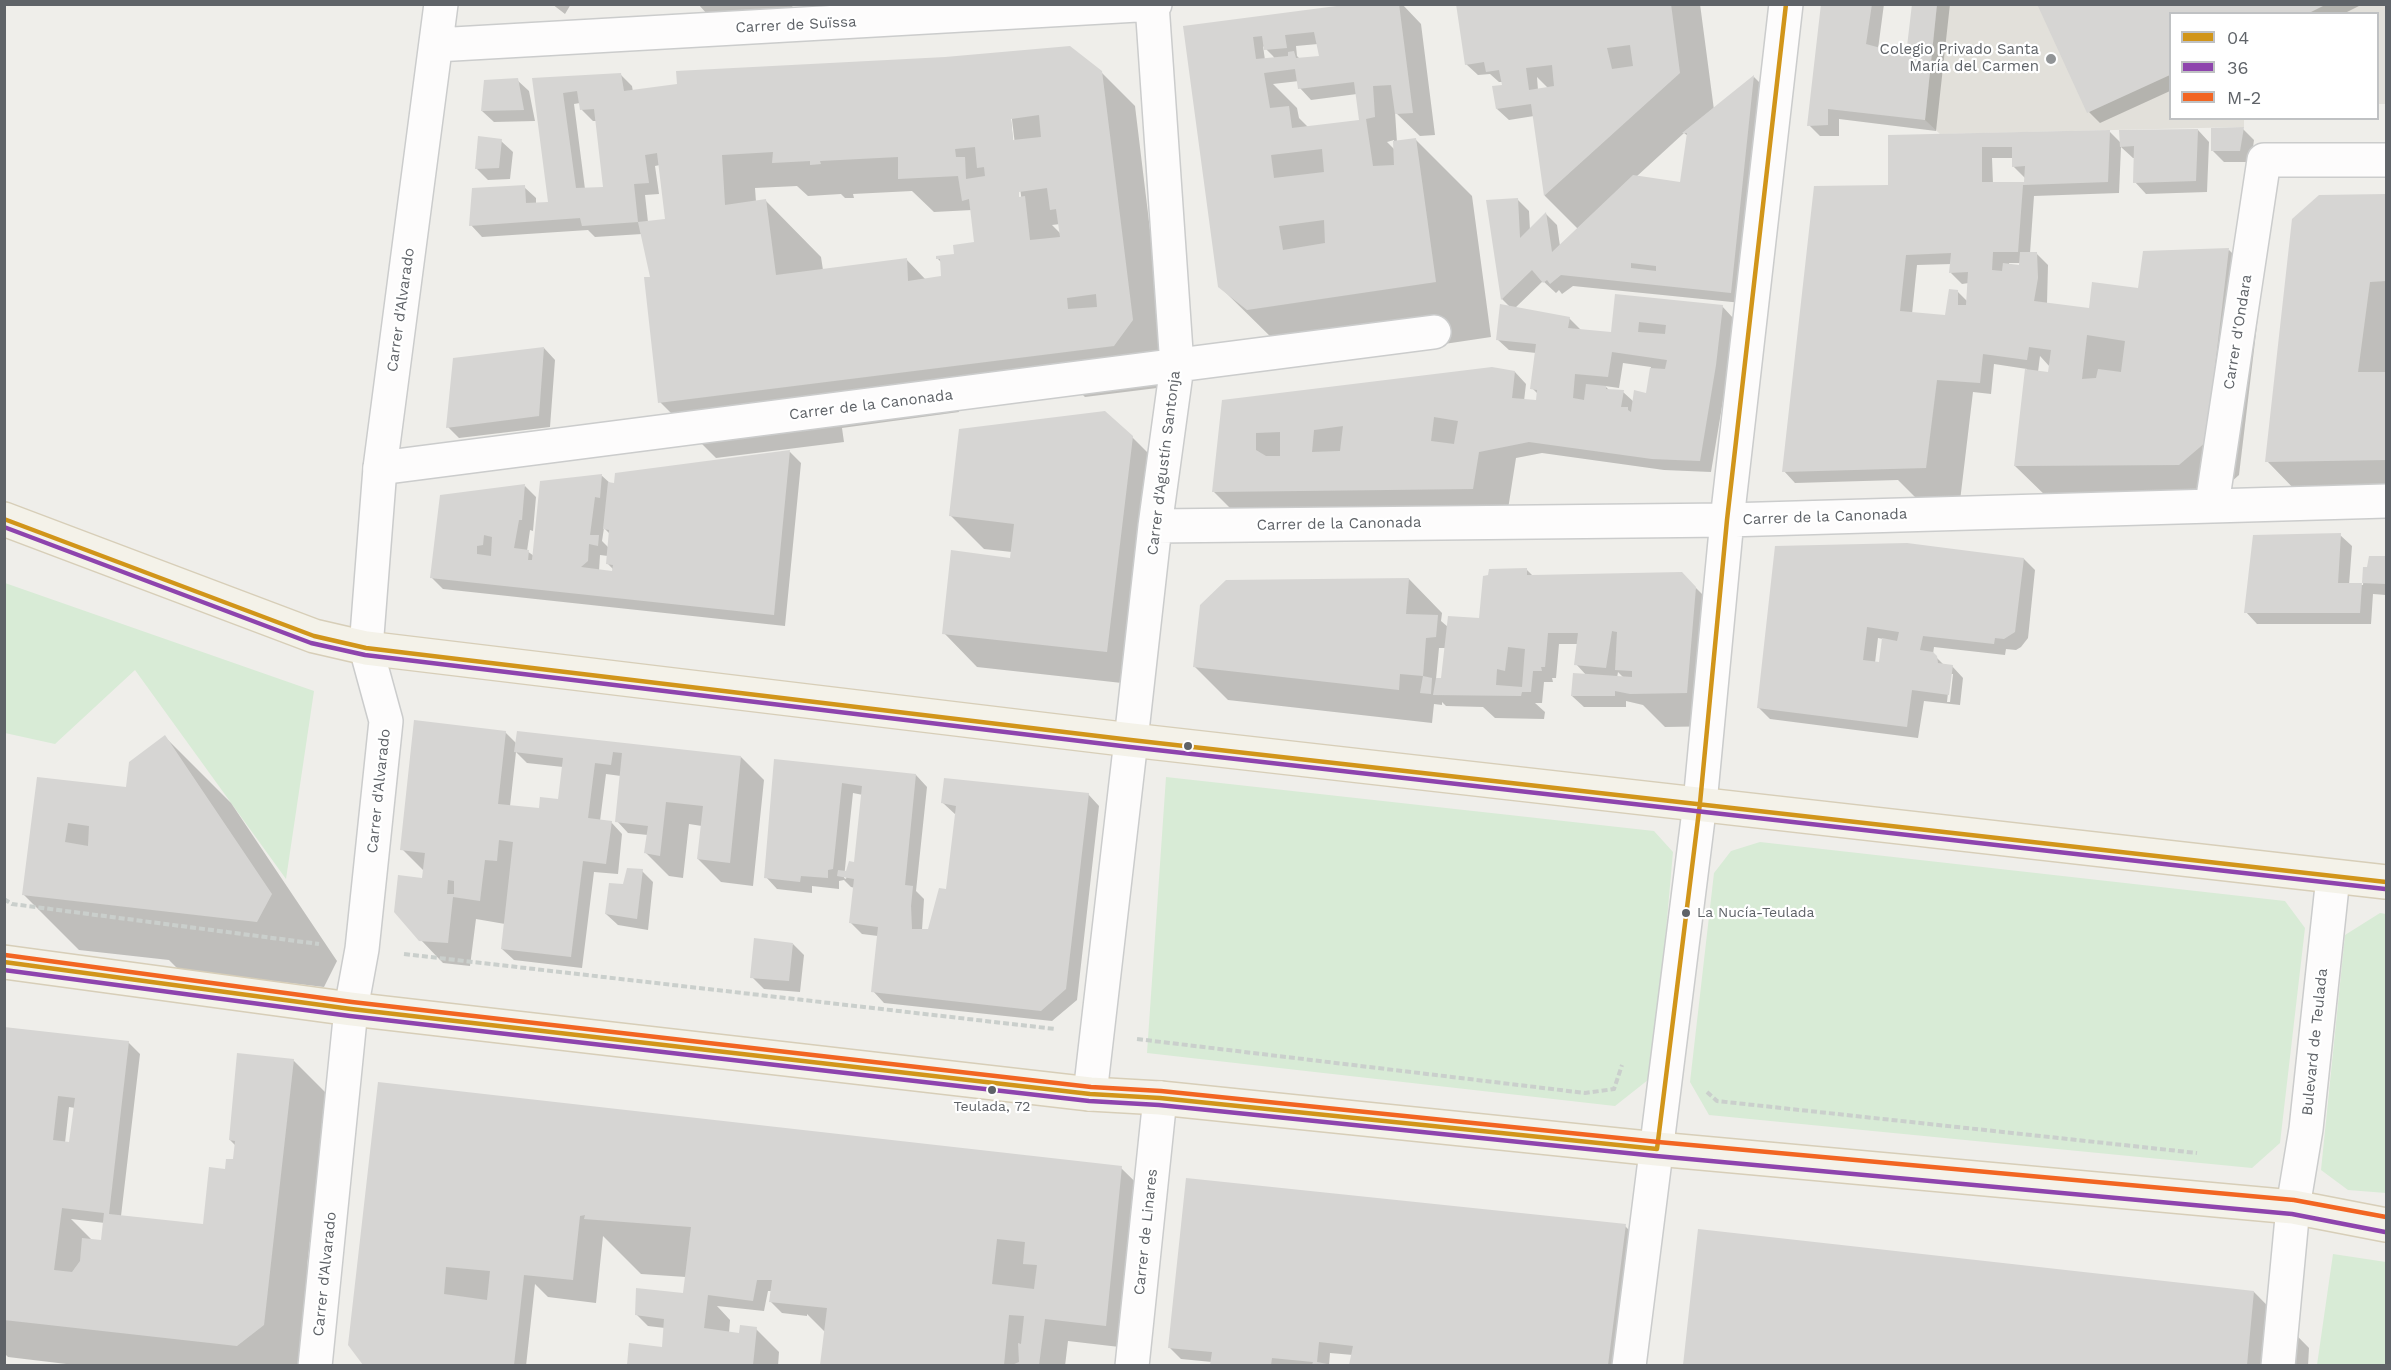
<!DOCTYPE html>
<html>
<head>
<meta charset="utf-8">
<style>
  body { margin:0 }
  #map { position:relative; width:2391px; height:1370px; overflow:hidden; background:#efeeea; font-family:"Work Sans",sans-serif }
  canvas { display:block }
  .frame { position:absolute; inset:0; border:6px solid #5f6368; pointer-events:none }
  .legend { position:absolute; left:2169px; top:12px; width:210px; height:108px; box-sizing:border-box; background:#fff; border:2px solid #bfc1c3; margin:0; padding:8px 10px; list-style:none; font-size:18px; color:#5f6368 }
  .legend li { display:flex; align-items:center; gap:12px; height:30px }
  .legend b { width:30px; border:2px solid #bfc1c3 }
</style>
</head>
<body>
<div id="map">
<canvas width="2391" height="1370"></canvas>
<div class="frame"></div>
<ul class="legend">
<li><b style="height:8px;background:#d1951a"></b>04</li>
<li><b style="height:8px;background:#8e44ad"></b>36</li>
<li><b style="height:8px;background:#f26522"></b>M-2</li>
</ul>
</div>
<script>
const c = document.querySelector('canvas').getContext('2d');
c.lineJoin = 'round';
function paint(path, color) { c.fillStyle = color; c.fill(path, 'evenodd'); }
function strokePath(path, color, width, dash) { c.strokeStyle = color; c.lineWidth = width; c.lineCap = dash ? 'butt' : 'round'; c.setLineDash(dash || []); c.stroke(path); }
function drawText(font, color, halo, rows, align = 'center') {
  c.font = font + ' "Work Sans",sans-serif'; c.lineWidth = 4.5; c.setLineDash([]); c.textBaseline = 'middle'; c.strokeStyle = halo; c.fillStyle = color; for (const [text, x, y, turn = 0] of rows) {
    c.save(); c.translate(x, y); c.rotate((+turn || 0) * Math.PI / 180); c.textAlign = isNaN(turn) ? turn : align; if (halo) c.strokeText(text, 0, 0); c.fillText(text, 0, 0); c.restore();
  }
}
const education = new Path2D(`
  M1937 5H2386V104H2378V14H2170V118L2244 119V127L1940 134 1925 120Z`);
const green = new Path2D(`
  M5 583 314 691 286 879 135 670 55 744 5 733Z
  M1166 777 1654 831 1673 852 1653 1076 1615 1106 1147 1053Z
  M1760 842 2285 901 2305 928 2280 1143 2252 1168 1709 1115 1690 1082 1714 873 1731 851Z
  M2380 913 2386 914V1193L2348 1190 2321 1170 2345 935Z
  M2333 1254 2386 1262V1365H2317Z`);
const shadow = new Path2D(`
  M552 4H571L565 14Z
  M698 4H793L791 13 708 15Z
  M1367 4H1402L1421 24 1435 135 1420 136 1395 112 1397 142 1416 140 1472 196 1491 337 1304 365 1276 342 1219 286 1184 27ZM1318 44 1321 58 1300 59 1297 56 1296 46ZM1263 46 1273 56 1275 59 1265 60ZM1299 81 1300 88 1311 100 1357 94 1362 121 1309 128 1299 118 1297 108 1273 84ZM1394 140 1395 150 1387 142Z
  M1458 4H1700L1714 110 1754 77 1777 100 1742 303 1573 286 1562 294 1559 290 1556 293 1543 281 1515 308 1569 318 1581 330 1612 333 1616 296 1722 306 1733 318 1727 377 1711 472 1664 470 1542 453 1516 458 1506 522 1256 534 1214 492 1224 401 1515 372 1526 384 1524 401 1537 402 1538 394 1532 388 1536 353 1509 350 1497 339 1510 307 1502 299 1518 200 1529 211 1530 230 1546 214 1557 225 1560 246 1578 229 1545 196 1534 116 1509 120 1497 109 1504 87 1503 82H1499L1490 74 1478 75 1466 64ZM1537 77 1548 88 1538 90ZM1684 133 1688 136 1681 184 1636 177ZM1623 363 1651 367 1647 395 1634 402 1623 392 1609 390 1605 386 1619 388Z
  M1823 4H1884L1878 49 1907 57 1913 4H1950L1936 131 1839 119V136H1820L1809 125Z
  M2039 4H2363L2343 14H2170V91L2100 123 2089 112Z
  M1101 72 1135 106 1151 238 1160 247 1175 363 1157 388 1085 397 1074 386 958 402 959 412 842 428 844 442 716 458 660 402 652 278 642 234 595 237 588 230 482 237 471 225 524 187 536 198V204H550L534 79 621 75 632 86 633 92ZM1007 77 1022 204H1019ZM580 103 582 110 593 121H597L605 188 585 189 574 104ZM660 165 669 220 648 222 645 195 659 194 655 166ZM797 186 808 196 841 194 845 198H854L853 194 912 191 934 212 972 210 976 243 956 255 937 258 942 263 943 277 926 280 906 259 823 270 821 257 766 201 756 202 755 188ZM1060 224 1061 234 1052 225Z
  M517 80 529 91 535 121 494 122 482 111Z
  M2243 129 2254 140 2251 162H2224L2212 150Z
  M2198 130 2209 142 2207 192 2146 194 2135 182V158H2133L2121 147 2119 193 2034 196 2030 253H2036L2048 265 2047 304 2091 310 2229 250 2262 283 2239 475 2213 498 2049 499 2015 466 2027 369 1994 364 1991 394 1973 392 1960 501 1920 502 1898 480 1795 483 1784 471 1889 186 1890 136 2110 132 2121 143ZM1992 158H2014L2013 166 2025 178V184H1993ZM2009 263H2021V266L2009 265ZM1952 264 1951 273 1962 284 1969 283 1968 302 1958 292 1947 318 1912 314 1917 265ZM2040 356 2050 367 2049 374 2038 372Z
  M501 141 513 152 510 179 488 180 476 168Z
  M2319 196H2386V493L2300 495 2267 461Z
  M544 348 555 360 550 427 459 438 448 427Z
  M1132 437 1166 471 1140 685 977 667 944 633 1011 559 1012 552 984 549 951 516Z
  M790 452 801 463 785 626 443 589 432 578 525 486 536 497 533 531 530 530 527 551 534 556 601 475 611 484ZM604 528 610 534 609 548 602 541ZM600 555 608 556V564L614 570V573L599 571Z
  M2340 535 2352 546 2349 585H2363L2364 569 2369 568 2370 557H2386V595L2373 594 2371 624H2257L2246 612Z
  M1776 547 2024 559 2035 570 2028 638 2021 647 2016 650 2006 649 2005 655 1934 647 1933 654 1944 665 1952 666 1963 678 1960 705 1924 701 1918 738 1770 719 1758 707ZM1878 638 1883 639 1881 663H1875ZM1950 674H1953L1950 702H1947Z
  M1526 569 1534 577 1682 574 1716 608 1720 726 1665 727 1643 705 1626 701V707H1584L1572 696 1587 676 1576 664 1578 644H1559L1556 678H1552L1553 682H1544L1542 703H1535L1545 712 1544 719 1495 718 1483 707 1446 706 1442 702V705L1434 704 1432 723 1228 700 1195 667 1409 579 1442 613 1441 621 1448 627 1480 620ZM1439 648H1446L1442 679H1436ZM1618 672 1624 678H1617Z
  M505 732 517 744 741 757 764 780 753 886 721 882 698 859 702 826 689 824 683 878 669 876 646 853 648 835 628 833 617 821 621 776 606 774 600 821 611 822 622 834 618 874 594 872 582 968 514 960 502 949 505 924 476 919 470 966 443 963 420 939 424 871 402 849ZM516 752 527 763 563 767 559 801 540 810 510 806Z
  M165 737 231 803 337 961 324 987 179 970 169 960 79 950 24 895 39 779 127 790Z
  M776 761 916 775 927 787 916 891 924 899 922 930 929 931 947 891 956 815 943 803 1088 794 1099 806 1077 1000 1052 1021 884 1003 873 991 878 936 862 934 851 923 855 888 851 887 844 880 839 881V889L812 886V893L777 889 766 877ZM853 793 863 795 855 864 850 863 846 879 844 878Z
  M642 871 653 882 648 930 618 925 606 914 624 886Z
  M793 944 804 955 800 992 764 989 752 977Z
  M4 1028 128 1042 140 1054 121 1216 204 1226 227 1171 234 1161 236 1146 230 1140 293 1060 327 1094 307 1267 316 1276 307 1366H83L8 1357 4 1353ZM69 1107 75 1108 70 1144 65 1143ZM71 1219 105 1223 103 1241H93Z
  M1121 1168 1164 1210 1128 1348 1068 1341 1065 1366H821L825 1332 807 1314V1316L782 1313 771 1302 772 1291H768L764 1311 717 1306 730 1320 729 1333 740 1335 756 1329 779 1352 778 1366H629L631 1345 663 1349 665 1328 648 1326 636 1314 684 1294 686 1277 641 1274 603 1236 596 1303 548 1297 535 1284 526 1366H365L349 1345 366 1208Z
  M1625 1226 1636 1237 1620 1366H1351L1353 1355 1330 1353 1329 1365 1331 1366H1212V1362L1181 1359 1170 1348Z
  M1699 1231 2254 1292 2309 1348 2308 1366H1684Z`);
const building = new Path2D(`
  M1352 4H1399L1413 113 1395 114 1391 85 1373 86 1375 117 1366 119 1373 166 1394 165 1393 141 1416 138 1436 282 1247 310 1218 287 1183 26ZM1314 32 1319 56 1296 58 1294 51 1288 52V56L1256 59 1253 37 1262 36 1264 50 1287 48 1285 35ZM1295 69 1298 89 1354 82 1359 120 1292 128 1289 106 1270 108 1264 73ZM1322 149 1324 172 1274 178 1271 155ZM1324 220 1325 243 1283 250 1279 226Z
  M1456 4H1671L1680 73 1544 196 1531 104 1496 109 1492 86 1502 85 1499 70 1486 72 1484 62 1465 65ZM1630 45 1633 66 1612 69 1607 48ZM1552 65 1554 86 1529 90 1526 68Z
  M1821 4H1872L1866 44 1906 55 1912 4H1937L1925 120 1828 109V125L1807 126Z
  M2037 4H2327L2307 14H2170V75L2087 113Z
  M1070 46 1102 71 1133 320 1114 346 658 403 644 277H650L638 222 665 219 657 153 645 155 649 183 634 184 638 222 582 226 580 218 469 226 472 188 525 185 526 203 548 202 532 78 621 73 624 91 677 84 676 71 945 57ZM577 91 580 110 594 109 603 187 576 188 563 93ZM1039 115 1041 137 1013 140 1011 119ZM975 147 977 168 984 167 985 176 966 179 965 157H956L955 149ZM773 152 772 163 810 161V165L821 164 820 161 898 157V179L958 176 962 201 969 199 974 242 953 245 954 254 936 256V259H940L941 276 908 281 907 258 776 275 766 199 725 205 722 155ZM1047 188 1050 210 1056 209 1060 237 1030 240 1025 196 1019 197V192ZM1096 294 1097 307 1068 309 1067 298Z
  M1754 75 1731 293 1561 275 1550 284 1547 280 1543 283 1532 270 1501 300 1486 200 1518 198 1520 238 1546 212 1552 252 1633 175 1680 182 1687 133H1682ZM1631 263 1656 266V271L1631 268Z
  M518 78 524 110 481 111 484 80Z
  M2244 127 2240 151H2211V128Z
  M2198 129 2196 181 2133 183 2134 146 2120 147 2119 130Z
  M2110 130 2108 182 2023 185 2018 252H1993L1992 270 2002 271 2003 263 2019 265 2020 252H2037L2038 278 2034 301 2089 308 2092 282 2138 288 2143 251 2229 248 2206 442 2179 465 2014 466 2025 369 2048 372 2051 350 2029 347 2027 360 1983 354 1980 383 1937 380 1926 468 1782 472 1814 186 1888 185V135ZM1982 147H2012V167L2025 166 2024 182H1982ZM1951 253 1949 273 1968 272 1966 305H1958V290L1949 289 1945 315 1900 311 1906 255ZM2087 335 2125 341 2121 372 2098 369 2096 378 2082 379Z
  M478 136 502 139 499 168 475 169Z
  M2386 194V281L2370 282 2358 372H2386V460L2265 462 2292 219 2319 195Z
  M1615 294 1723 305 1716 365 1700 461 1652 459 1529 442 1479 452 1473 489 1212 492 1222 400 1492 367 1515 371 1512 398 1536 400 1537 390 1530 389 1536 344 1496 340 1500 304 1570 317 1568 328 1611 332ZM1639 322 1666 325 1665 334 1638 332ZM1612 352 1667 360 1665 369 1650 368 1646 393 1634 390 1631 412 1628 410V407H1621L1624 390 1606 389V386L1586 384 1584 400 1573 398 1575 374 1608 377ZM1434 417 1458 421 1454 444 1431 441ZM1343 426 1340 451 1312 452 1314 430ZM1280 432V456H1266L1256 450V433Z
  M544 347 539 416 446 428 453 358Z
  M1105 411 1133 436 1107 652 942 634 951 550 1010 558 1014 524 949 516 959 429Z
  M790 450 774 615 430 578 440 495 525 484 522 520H519L514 548 529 550 528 560H532L540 481 602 474 600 498 595 497 590 535H599L598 546 589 544 588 561 581 567 612 571 613 565 606 564 609 530 603 529 608 482 614 483 615 473ZM484 535 492 537 491 556 477 554V546L483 545Z
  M2341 533 2338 583H2362L2360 613H2244L2253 535Z
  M1907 543 2024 558 2015 632 2004 639 1995 638 1994 644 1923 636 1920 650 1933 652 1937 656 1938 663 1953 665 1949 695 1912 690 1907 727 1757 708 1775 546ZM1867 627 1899 632 1897 641 1882 638 1879 662 1863 660Z
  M2369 556H2386V584L2362 583 2363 567H2367Z
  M1527 568V575H1532L1682 572 1696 587 1687 693 1630 694 1615 691V696H1571L1573 673 1632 677V671L1615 670 1617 632 1612 631 1606 668 1574 665 1578 633H1548L1545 667H1541L1542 671H1533L1531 692H1522L1521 696 1433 695 1436 678H1441L1448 616 1479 618 1483 576 1488 575 1489 569ZM1508 647 1525 649 1522 687 1496 685 1497 669 1505 671Z
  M1409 578 1406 614 1438 615 1436 637 1426 638 1423 676 1400 674 1399 690 1193 667 1200 605 1226 580Z
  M1423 676 1432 678 1431 694 1420 693Z
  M414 720 506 731 498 804 539 808 540 797 558 799 563 758 514 752 517 731 741 756 730 863 697 859 703 806 666 802 660 856 644 853 648 826 615 822 622 753 613 752 611 765 595 763 588 818 612 821 606 864 583 861 571 957 501 949 513 842 499 840 497 861 485 860 480 901 453 897 448 943 419 941 394 912 398 875 422 878 425 853 400 850ZM448 880 454 881V894H447Z
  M165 735 272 894 257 922 22 895 37 777 126 787 129 762ZM68 823 89 826 88 846 65 842Z
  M774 759 916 774 905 885 913 886 911 906 912 929H928L939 888 946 889 956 806 941 803 944 778 1089 793 1066 989 1041 1011 871 992 878 927 849 923 854 879 837 876 838 870 846 871 849 861 854 862 862 786 842 783 833 869 828 870V878L801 876 800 882 764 878Z
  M627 868 643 869 637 919 605 914 609 883 623 884Z
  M754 938 793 943 789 981 750 978Z
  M4 1027 129 1041 109 1214 203 1224 209 1167 225 1169 226 1159H233L235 1141 229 1140 237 1053 294 1059 264 1325 237 1346 4 1320ZM58 1096 75 1098 69 1142 53 1140ZM62 1208 104 1213 101 1240 82 1238 80 1261 72 1272 54 1270Z
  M378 1082 1122 1166 1106 1326 1045 1319 1039 1365H1012L1019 1362 1018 1343 1021 1344 1024 1316 1009 1315 1004 1365H820L827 1308 769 1302 772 1280H757L753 1301 708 1295 704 1328 739 1333 740 1325 757 1327 753 1365H627L629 1343 662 1347 664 1319 635 1315 636 1288 683 1293 691 1227 584 1219 585 1215 580 1216 573 1280 524 1275 514 1365H363L348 1345ZM997 1239 1025 1242 1023 1264 1037 1265 1034 1289 992 1284ZM446 1267 490 1271 487 1300 444 1294Z
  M1186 1178 1626 1224 1608 1365H1349L1353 1346 1319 1342 1317 1362 1332 1365H1312L1313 1362 1272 1358 1271 1365H1210L1212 1352 1168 1348Z
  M1698 1229 2254 1291 2247 1365H1683Z`);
const path = new Path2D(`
  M4 899 12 904 319 944
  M404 954 1055 1029
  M1137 1039 1585 1093 1614 1089 1622 1065
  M1707 1092 1717 1101 2197 1153`);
const pedestrian = new Path2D(`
  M351 1009 362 949 386 721 366 648 380 468
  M1090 1094 1131 740`);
const minor = new Path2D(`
  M441 4 380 468 1434 332
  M436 45 1155 4
  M2212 504 2264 160H2386
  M1155 526 1727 520 2386 501
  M1131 740 1155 526 1177 366 1152 4
  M315 1366 351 1009
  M1132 1366 1160 1098
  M1629 1366 1700 803 1727 520 1786 4
  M2278 1366 2293 1207 2306 1129 2333 877`);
const primary = new Path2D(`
  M4 519 314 636 366 648 1131 740 2386 882
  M4 962 351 1009 1090 1094 1160 1098 1657 1149 2293 1207 2386 1225`);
const bus1 = new Path2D(`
  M4 519 314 636 366 648 1131 740 2386 882
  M4 962 351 1009 1090 1094 1160 1098 1657 1149 1700 803 1727 520 1786 4`);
const bus2 = new Path2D(`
  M4 527 311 643 365 655 1130 747 2385 889
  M4 970 350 1016 1089 1101 1159 1105 1656 1156 2292 1214 2385 1232`);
const bus3 = new Path2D(`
  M5 955 352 1002 1091 1087 1161 1091 1658 1142 2294 1200 2386 1217`);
const markers = [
  [2051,59,6,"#919496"],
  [1188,746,5,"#5f6368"],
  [1686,913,5,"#5f6368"],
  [992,1090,5,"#5f6368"]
];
const busNames = [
  ["La Nucía-Teulada",1697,913],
  ["Teulada, 72",992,1107,"center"]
];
const streetNames = [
  ["Carrer de Suïssa",796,25,-3],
  ["Carrer d'Alvarado",401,310,-82],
  ["Carrer d'Ondara",2238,332,-81],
  ["Carrer de la Canonada",871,405,-7],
  ["Carrer d'Agustín Santonja",1164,463,-83],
  ["Carrer de la Canonada",1825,517,-2],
  ["Carrer de la Canonada",1339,524,-1],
  ["Carrer d'Alvarado",379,791,-84],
  ["Bulevard de Teulada",2315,1042,-84],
  ["Carrer de Linares",1146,1232,-84],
  ["Carrer d'Alvarado",325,1274,-84]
];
const poiNames = [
  ["Colegio Privado Santa",2039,50],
  ["María del Carmen",2039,67]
];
paint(education, '#e2e0da');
paint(green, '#d8ebd6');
paint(shadow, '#0003');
paint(building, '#d6d5d3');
strokePath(pedestrian, '#cbcccc', 36);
strokePath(minor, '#cbcccc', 36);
strokePath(primary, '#d7ceb8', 36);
strokePath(path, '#cacfcc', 4, [6, 3]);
strokePath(pedestrian, '#fdfcfc', 33);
strokePath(minor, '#fdfcfc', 33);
strokePath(primary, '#f4f2e9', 33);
strokePath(bus1, '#d1951a', 4.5);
strokePath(bus2, '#8e44ad', 4.5);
strokePath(bus3, '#f26522', 4.5);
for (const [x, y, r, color] of markers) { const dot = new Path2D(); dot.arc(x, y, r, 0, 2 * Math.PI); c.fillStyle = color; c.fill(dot); strokePath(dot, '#fff', 2); }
drawText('14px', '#5f6368', '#fff', busNames, 'left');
drawText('15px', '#5f6368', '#fff', streetNames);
drawText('15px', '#5f6368', '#fff', poiNames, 'right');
</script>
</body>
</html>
